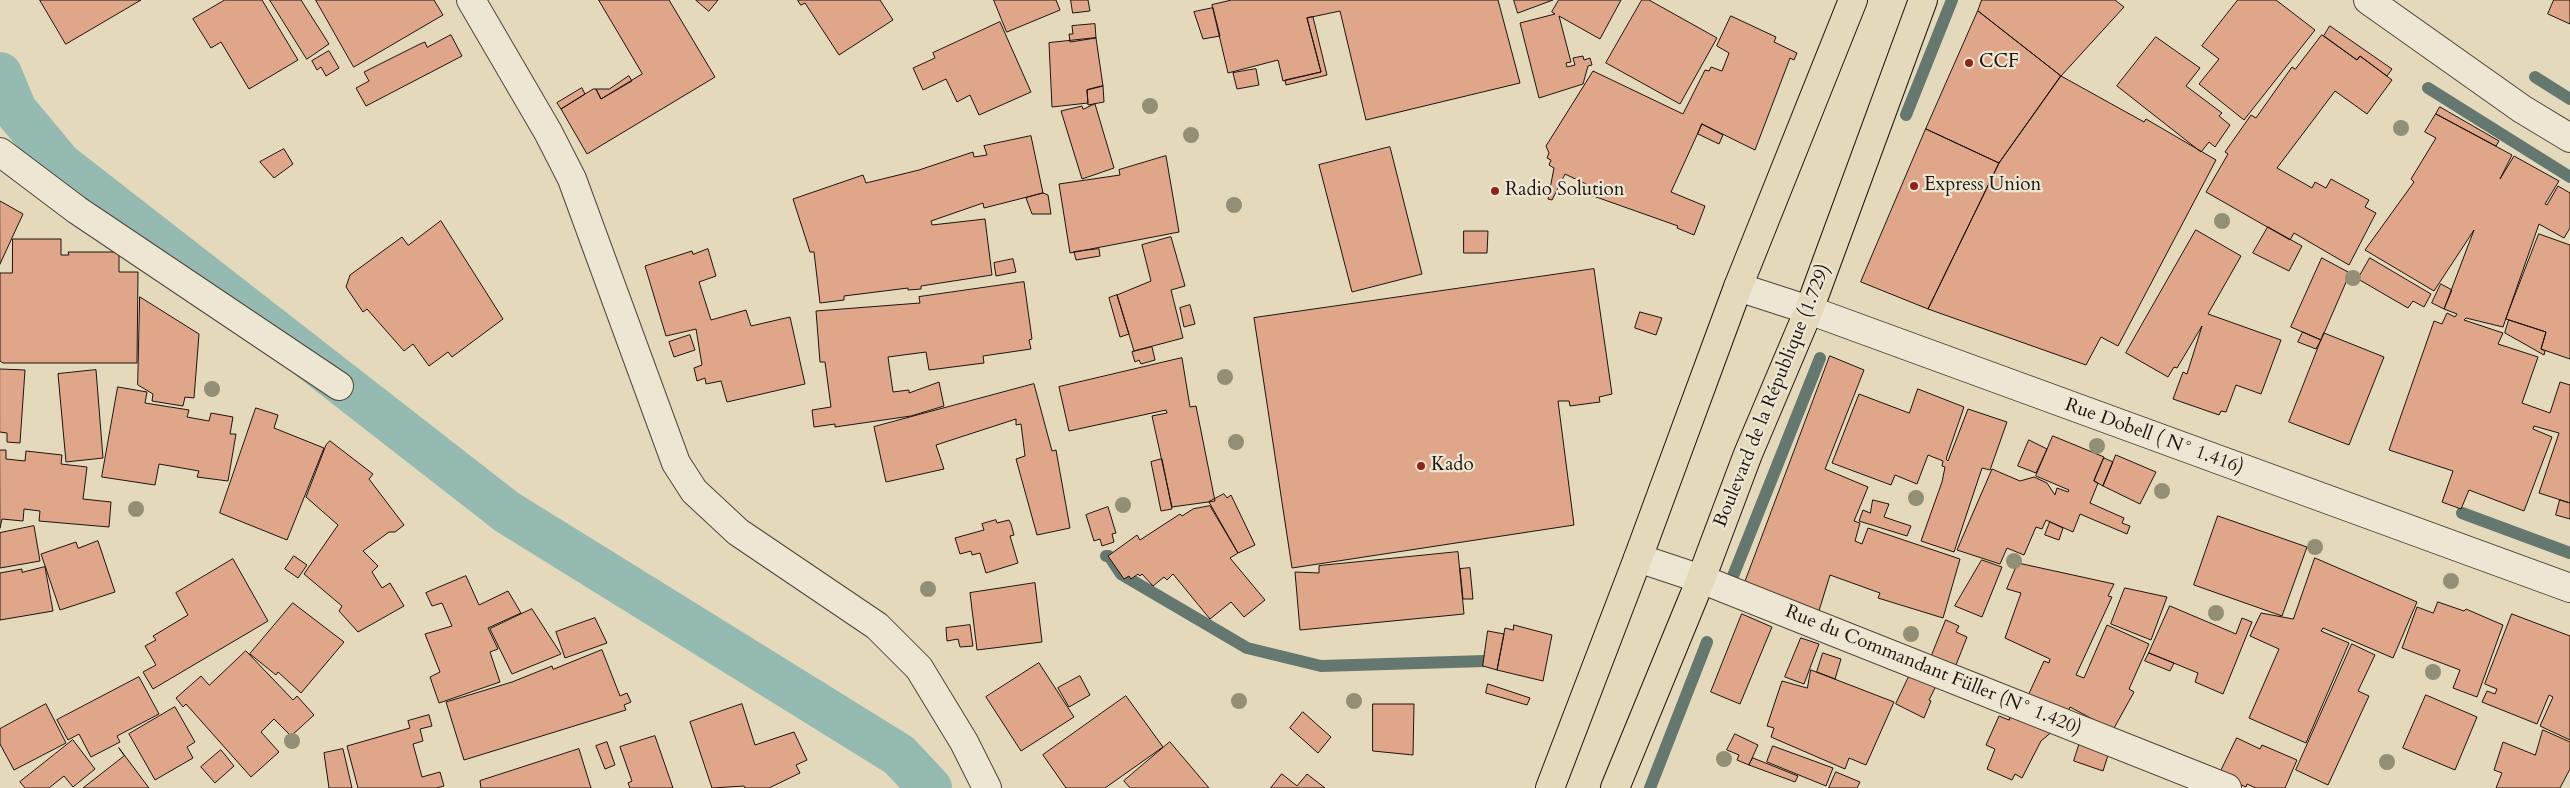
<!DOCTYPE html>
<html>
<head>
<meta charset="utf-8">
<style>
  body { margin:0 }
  canvas { display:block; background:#e4d9bb }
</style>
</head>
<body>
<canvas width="2570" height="788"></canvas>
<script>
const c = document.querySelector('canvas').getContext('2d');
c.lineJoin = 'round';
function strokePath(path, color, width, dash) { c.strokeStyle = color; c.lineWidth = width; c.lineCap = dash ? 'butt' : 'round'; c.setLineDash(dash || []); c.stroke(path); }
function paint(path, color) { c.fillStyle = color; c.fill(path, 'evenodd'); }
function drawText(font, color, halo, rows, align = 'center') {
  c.font = font + ' Cardo,serif'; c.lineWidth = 4.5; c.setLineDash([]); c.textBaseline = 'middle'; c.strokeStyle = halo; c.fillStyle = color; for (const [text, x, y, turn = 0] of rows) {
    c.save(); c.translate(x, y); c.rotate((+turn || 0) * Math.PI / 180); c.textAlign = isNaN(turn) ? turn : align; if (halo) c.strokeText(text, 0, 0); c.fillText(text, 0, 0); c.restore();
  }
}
const stream = new Path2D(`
  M2535 77 2570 99
  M2428 88 2570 177
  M1906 115 1952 0
  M2462 513 2570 553
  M1106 556H1109L1121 574 1247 648 1321 666 1485 661
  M1733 576 1820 358
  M1650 788 1707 642`);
const canal = new Path2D(`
  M0 74 15 110 60 164 507 512 899 755 930 788`);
const building = new Path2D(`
  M40 0H141L66 44Z
  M225 0H262L298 60 249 89 221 42 211 48 193 19Z
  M270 0H301L329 44 307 59Z
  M316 0H434L443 15 354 67Z
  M599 0H669L715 77 587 154 561 109 593 89H596L601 99 642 74Z
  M696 0H718L709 11Z
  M798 0H880L893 20 839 55 805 3 801 5Z
  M994 0H1056L1060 10 1007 32Z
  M1071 0H1088L1090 11 1073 13Z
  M1232 0H1498L1520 83 1366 120 1340 11 1307 18 1321 72 1283 81 1278 60 1228 73 1212 5Z
  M1514 0H1553L1518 13Z
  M1559 0H1621L1600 39 1559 16 1571 62 1566 63 1567 67 1575 65 1573 58 1583 56 1584 60 1590 58 1592 65 1588 66 1583 84 1539 98 1520 23 1555 14 1552 12Z
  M1642 0H1649L1717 38 1680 104 1606 63Z
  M1982 0H2115L2124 7 2061 76 1978 11Z
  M2238 0H2276L2315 30 2244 120 2199 84 2219 59 2202 46Z
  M2554 0H2570V24L2548 14Z
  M1213 8 1220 36 1203 39 1194 12Z
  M1978 11 2061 76 1999 163 1926 129Z
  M1731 16 1776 37 1774 42 1797 53 1794 60 1790 58 1755 150 1702 124 1671 192 1705 206 1694 235 1677 228 1678 226 1582 192 1586 184 1565 174 1552 200 1548 199 1554 168 1549 165 1551 160 1547 158 1549 153 1546 146 1593 71 1683 114 1705 70 1709 71 1711 67 1722 71 1729 53 1717 46Z
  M1313 17 1327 75 1286 85 1285 80 1321 72 1307 18Z
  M1000 22 1031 92 979 115 970 95 957 102 946 79 923 90 913 68 935 58 933 53Z
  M1095 24 1096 38 1070 42 1069 34H1073L1072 26Z
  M2330 26 2392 69 2387 76 2360 56 2357 60 2324 36Z
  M451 35 462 56 366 106 356 88 369 81 364 72 420 44 425 42 427 47Z
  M2322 35 2357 60 2360 56 2392 80 2367 114 2335 91 2277 168 2312 188 2315 182 2326 188 2331 179 2369 200 2365 207 2376 213 2349 265 2294 233 2290 240 2206 192 2228 154 2225 152 2251 115 2256 118 2292 67 2295 69Z
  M2156 37 2200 68 2186 86 2222 113 2219 116 2230 125 2215 147 2209 142 2201 152 2117 86Z
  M1096 38 1103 86 1087 90 1088 103 1052 107 1049 43Z
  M329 51 339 68 326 76 321 67 317 70 312 61Z
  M1256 69 1259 85 1237 89 1233 73Z
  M629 76 632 81 601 99 596 89H609Z
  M2061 76 2144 122 2146 119 2216 160 2118 346 2101 337 2086 365 1928 309 1999 163Z
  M1103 86 1104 102 1088 105 1087 90Z
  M582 88 585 94 561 109 557 103Z
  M1095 104 1114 168 1082 179 1061 111 1082 106 1083 109Z
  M2440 107 2499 141 2496 146 2436 114Z
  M2436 114 2512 155 2500 179 2514 156 2559 181 2545 204 2547 205 2558 186 2570 193V228L2564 238 2539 224 2503 327 2466 318 2464 320 2503 333 2498 344 2538 357 2522 403 2550 413 2560 382 2570 385V503L2539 493 2559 433 2534 426 2533 429 2552 437 2524 511 2469 490 2461 509 2442 502 2453 471 2389 450 2434 321 2442 324 2447 313 2455 317 2457 314 2444 309 2474 230 2434 291 2365 250 2414 182 2411 179 2436 138 2425 132Z
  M1702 124 1723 135 1719 144 1698 134Z
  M1926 129 1999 163 1928 309 1861 282Z
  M1031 136 1043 193 984 208 983 203 931 221 932 225 985 219 992 275 921 286V289L908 290V288L844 296V300L820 303 814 252H810L793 199 863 175 866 183 919 170 973 152 974 157 987 155 984 146Z
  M1390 147 1422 274 1352 292 1319 165Z
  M284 149 293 164 274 178 260 162Z
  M1166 156 1179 232 1070 253 1059 184 1120 175 1119 170Z
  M1043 193 1048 195 1051 214H1032L1026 198Z
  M0 201 23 214 0 264Z
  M441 221 503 319 452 357 448 352 429 366 413 344 404 351 367 309 363 312 346 287 350 275 402 237 408 245Z
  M2268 227 2302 246 2289 271 2253 253Z
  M2196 230 2241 256 2208 314 2281 340 2261 394 2236 385 2226 412 2221 411 2219 415 2173 399 2183 372 2187 374 2202 326 2177 368 2174 367 2168 377 2126 353Z
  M1464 231H1488L1487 253H1464Z
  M2539 234 2570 245V359L2541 349 2546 332 2506 319Z
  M1171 237 1185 286 1171 290 1183 338 1134 351 1117 295 1151 281 1142 245Z
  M13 239H61V255H69L68 252H119V272H138L137 363H3L0 361V273H12Z
  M708 249 716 276 699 282 711 320 746 310 751 326 790 317 805 384 727 402 721 381 706 384 705 378 697 381 694 368 702 365 696 329 666 336 645 266 692 251 693 254Z
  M1099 249 1100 256 1076 260 1074 252Z
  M2322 258 2350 273 2321 340 2291 327Z
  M2370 258 2431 294 2424 307 2413 301 2408 308 2358 279Z
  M1013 259 1016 272 996 276 994 263Z
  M1594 269 1612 394 1599 397 1600 402 1570 406 1569 401H1558L1574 525 1292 568 1254 318Z
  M1024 282 1032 339 1029 340 1031 349 983 356 984 363 929 370 926 352 888 357 893 392 909 390V393L939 382 944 406 911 416 835 427V424L814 427 812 410 831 407 825 362H820L816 311 920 303 919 297Z
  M2441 284 2452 290 2444 309 2432 303Z
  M1117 295 1129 334 1120 337 1109 298Z
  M140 297 199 334 194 398 185 397 183 406 152 401 153 394 138 385Z
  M1190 305 1195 324 1184 327 1180 308Z
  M1640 312 1662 318 1656 335 1635 328Z
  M2509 320 2546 332 2541 349 2545 351 2544 355 2505 333Z
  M2303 332 2321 340 2316 349 2298 342Z
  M2324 333 2384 357 2349 445 2289 422Z
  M690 335 695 350 674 357 669 342Z
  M1152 347 1155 360 1141 364 1139 360 1135 362 1132 352Z
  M1830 356 1864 370 1825 469 1868 487 1854 521 1860 523 1855 541 1862 544 1868 528 1960 559 1943 618 1878 598 1880 593 1830 575 1818 614 1744 585Z
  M1182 358 1190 407 1196 406 1215 501 1172 507 1152 416 1167 413 1166 410 1069 431 1059 387Z
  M0 369 25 370 20 443 7 442V433L0 432Z
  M96 370 103 458 66 462 58 374Z
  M1034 384 1052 451 1056 450 1070 528 1037 535 1016 459 1025 456 1021 424 1016 425V419L936 445 944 469 886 482 874 427Z
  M118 387 147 392 145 403 189 410 187 417 209 421 211 413 233 417 230 434H236L228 481 197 477 199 471 159 464 155 485 102 477Z
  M1918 389 1964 407 1946 459 1948 461 1968 409 2007 422 1990 470 1982 468 1954 552 1921 541 1942 482 1945 467 1942 466 1943 461 1928 455 1917 484 1895 475 1891 485 1832 463 1859 394 1909 413Z
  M256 408 278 415 274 428 324 448 287 540 220 513Z
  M2053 436 2104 457 2094 481 2098 483 2090 503 2124 518 2122 523 2130 526 2127 534 2080 514 2073 532 2046 520 2042 529 2036 527 2024 555 2007 548 2000 564 1957 550 1992 469 2020 481 2034 477 2047 483 2055 495 2057 488 2068 492 2069 490 2036 476Z
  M2029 440 2047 449 2036 473 2018 466Z
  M330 441 373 474 369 479 404 525 395 532H389L363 551 378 566 372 572 382 588 390 583 404 606 358 632 339 611 342 606 304 574 338 525 306 497 326 445Z
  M0 450H6V459L25 461 26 451 62 455 61 464 87 467 83 499 111 502 109 527 39 521 40 511 24 509 23 521 2 519 0 528Z
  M2116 455 2156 472 2140 504 2103 486Z
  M2104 458 2113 462 2103 486 2094 481Z
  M1162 459 1172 509 1161 511 1151 462Z
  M1224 494 1227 498 1231 495 1255 545 1238 553 1209 502Z
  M1873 500 1889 504 1884 517 1911 526 1907 536 1859 521 1863 510 1870 513Z
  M2560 500 2570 503V519L2556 515Z
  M1210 506 1238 553 1230 558 1265 600 1244 617 1231 602 1210 619 1173 574 1167 580 1164 577 1153 586 1142 574 1140 576 1138 574 1131 579 1129 576 1124 579 1108 556 1137 535 1140 540 1180 514 1182 516 1193 509Z
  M1108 507 1116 533 1112 534 1114 542 1102 546 1100 539 1094 541 1086 515Z
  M2218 516 2307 547 2282 616 2194 585Z
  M996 520 997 523 1009 520 1011 524 1014 535 1010 536 1018 563 986 573 980 553 972 555 971 551 960 554 955 538 984 530 982 524Z
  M2050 522 2063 528 2059 540 2045 535Z
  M34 526 40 561 0 568V533Z
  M98 541 115 592 60 610 41 554 76 542 78 548Z
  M1458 552 1464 614 1300 630 1295 572 1319 573V566Z
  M294 556 307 565 298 578 285 569Z
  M2315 558 2417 602 2393 658 2323 628 2321 631 2349 643 2306 743 2249 718 2279 649 2250 636 2261 613 2293 619Z
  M233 559 268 621 153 689 143 672 156 665 145 646 156 640 153 636 188 615 176 593Z
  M1982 560 2002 567 1982 617 1955 606Z
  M2018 563 2114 584 2108 596 2112 597 2076 675 2084 678 2107 625 2149 644 2129 689 2134 692 2113 730 2070 707 2065 719 2026 700 2044 661 2049 663 2050 659 2005 638 2021 593 2007 589Z
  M45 567 53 611 0 620V573L22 569V572Z
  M1470 568 1473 599H1463L1460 569Z
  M466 576 479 605 508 591 521 613 488 628 498 649 490 652 500 682 439 703 430 677 440 672 425 634 452 626 442 603 432 606 426 593Z
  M1035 583 1042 642 977 650 970 593Z
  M2125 588 2167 597 2151 640 2111 624Z
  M2438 602 2464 611 2466 609 2503 625 2477 697 2453 688 2460 670 2402 648 2417 607 2433 613Z
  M293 603 344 642 301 693 278 672 276 675 250 654Z
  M2170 606 2236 634 2242 618 2252 622 2223 694 2195 682 2198 673 2149 653Z
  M532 609 561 654 512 674 490 629Z
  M1742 614 1772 627 1740 704 1711 692Z
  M2512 614 2570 636V740L2540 726 2553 697 2549 695 2537 724 2482 702 2487 691 2495 694 2497 689 2485 684Z
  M595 618 607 643 565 658 556 632Z
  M1946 620 1959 626 1956 632 1967 637 1952 675 1928 665Z
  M970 625 973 646 960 647 958 639 947 641 946 628Z
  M1514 625 1552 635 1543 681 1497 670 1505 628 1513 630Z
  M1488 631 1504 634 1497 670 1483 666Z
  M1801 638 1819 644 1804 684 1785 677Z
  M2352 644 2375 655 2358 691 2369 696 2328 785 2296 770Z
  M602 650 620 696 627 693 631 702 624 705 626 710 464 760 446 702 512 682 552 666 553 669Z
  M246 651 293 700 297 696 314 715 291 736 274 719 261 732 279 752 251 777 186 704 183 707 176 698 201 676 209 685Z
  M1823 653 1841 659 1835 679 1817 672Z
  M2149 653 2174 663 2170 671 2145 661Z
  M1039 663 1074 717 1021 751 986 697Z
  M1914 666 1940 678 1929 700 1931 701 1924 718 1896 704Z
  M1811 670 1894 702 1866 765 1849 758 1845 769 1771 737 1774 728 1767 726 1782 681 1807 688Z
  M1080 676 1090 695 1069 707 1058 688Z
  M139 677 159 714 117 736 120 742 91 757 79 734 68 740 57 720Z
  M1488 684 1530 698 1527 705 1486 693Z
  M2426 695 2477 717 2455 770 2403 748Z
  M1126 696 1163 747 1105 788H1066L1043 755Z
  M46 704 66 743 14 770 0 744V729Z
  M742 704 755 745 794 732 807 760 796 765 800 773 769 788H745L744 786 712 788 690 722Z
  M1373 704H1414L1413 755 1373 751Z
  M175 707 195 742 187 747 193 758 155 780 129 734Z
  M1303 712 1331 737 1318 753 1290 728Z
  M429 715 432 726 420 729 423 741 413 744 422 777 440 772 444 786 436 788H358L347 746 410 728 408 721Z
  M2010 715 2054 730 2041 741 2022 778 2015 774 2012 780 1987 769 1995 749 1986 745 1999 716 2009 720Z
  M2543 730 2570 742V769L2560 788H2496L2502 773 2494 770 2503 742 2535 755Z
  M1735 734 1758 745 1749 765 1737 760 1739 755 1727 750Z
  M655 736 673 788H630L628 783 632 781 620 747Z
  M2237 738 2260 749 2262 745 2297 760 2285 788H2256L2247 784 2246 787 2219 775Z
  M2081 739 2110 749 2103 771 2074 761Z
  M73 740 95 769 73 787 64 776 49 788H25L20 782Z
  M607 742 615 765 605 769 596 746Z
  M1170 742 1209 788H1130L1124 781Z
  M1773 746 1833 768 1826 786 1767 762Z
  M119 748 149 788H83L124 756Z
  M343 749 352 788H329L324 753Z
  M579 749 591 788H481L480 781Z
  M221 750 234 766 215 783 201 767Z
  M1753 758 1798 776 1795 782 1749 765Z
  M1836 772 1860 782 1857 788H1829Z
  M1282 774 1297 786 1307 774 1325 788H1271Z`);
const minor = new Path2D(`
  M471 0 548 132 572 179 676 463 694 491 738 532 877 626 919 668 964 742 987 788
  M2368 0 2522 109 2570 138
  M0 152 77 210 339 386
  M1738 287 1809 310 2570 588
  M1638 558 1701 579 2227 788`);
const major = new Path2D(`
  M1550 788 1638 558 1738 287 1853 0
  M1615 788 1701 579 1748 454 1809 310 1923 0`);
const trees = [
  [1150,106],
  [2401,128],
  [1191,135],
  [1234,205],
  [2222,221],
  [2353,278],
  [1225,377],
  [212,389],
  [1236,442],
  [2097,446],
  [2162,491],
  [1916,498],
  [1123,505],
  [136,509],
  [2315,547],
  [2014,561],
  [2451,581],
  [928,589],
  [2216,613],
  [1911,634],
  [2433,672],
  [1239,701],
  [1354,701],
  [292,741],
  [1724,759],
  [2387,762]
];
const markers = [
  [1969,63,5,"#8f2418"],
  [1914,186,5,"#8f2418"],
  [1495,191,5,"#8f2418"],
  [1421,466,5,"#8f2418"]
];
const poiNames = [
  ["CCF",1979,63],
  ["Express Union",1924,186],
  ["Radio Solution",1505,191],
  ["Kado",1431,466]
];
const streetNames = [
  ["Boulevard de la République (1.729)",1773,396,-68],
  ["Rue Dobell ( N° 1.416)",2154,437,20],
  ["Rue du Commandant Füller (N° 1.420)",1933,671,22]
];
strokePath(stream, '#657870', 12);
strokePath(canal, '#95bab1', 44);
paint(building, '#e0a68a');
strokePath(building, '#1e140e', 1);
strokePath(minor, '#504539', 30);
strokePath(major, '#1e140e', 30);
strokePath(minor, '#ede6d3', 28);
strokePath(major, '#e4d9bb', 28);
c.fillStyle = '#938e76';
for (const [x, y] of trees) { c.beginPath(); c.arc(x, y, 8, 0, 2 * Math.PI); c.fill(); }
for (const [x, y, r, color] of markers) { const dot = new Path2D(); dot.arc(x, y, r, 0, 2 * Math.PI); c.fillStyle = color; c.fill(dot); strokePath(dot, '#ede6d3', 2); }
drawText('19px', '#1e140e', '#ede6d3', poiNames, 'left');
drawText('19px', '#1e140e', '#ede6d3', streetNames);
</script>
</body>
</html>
